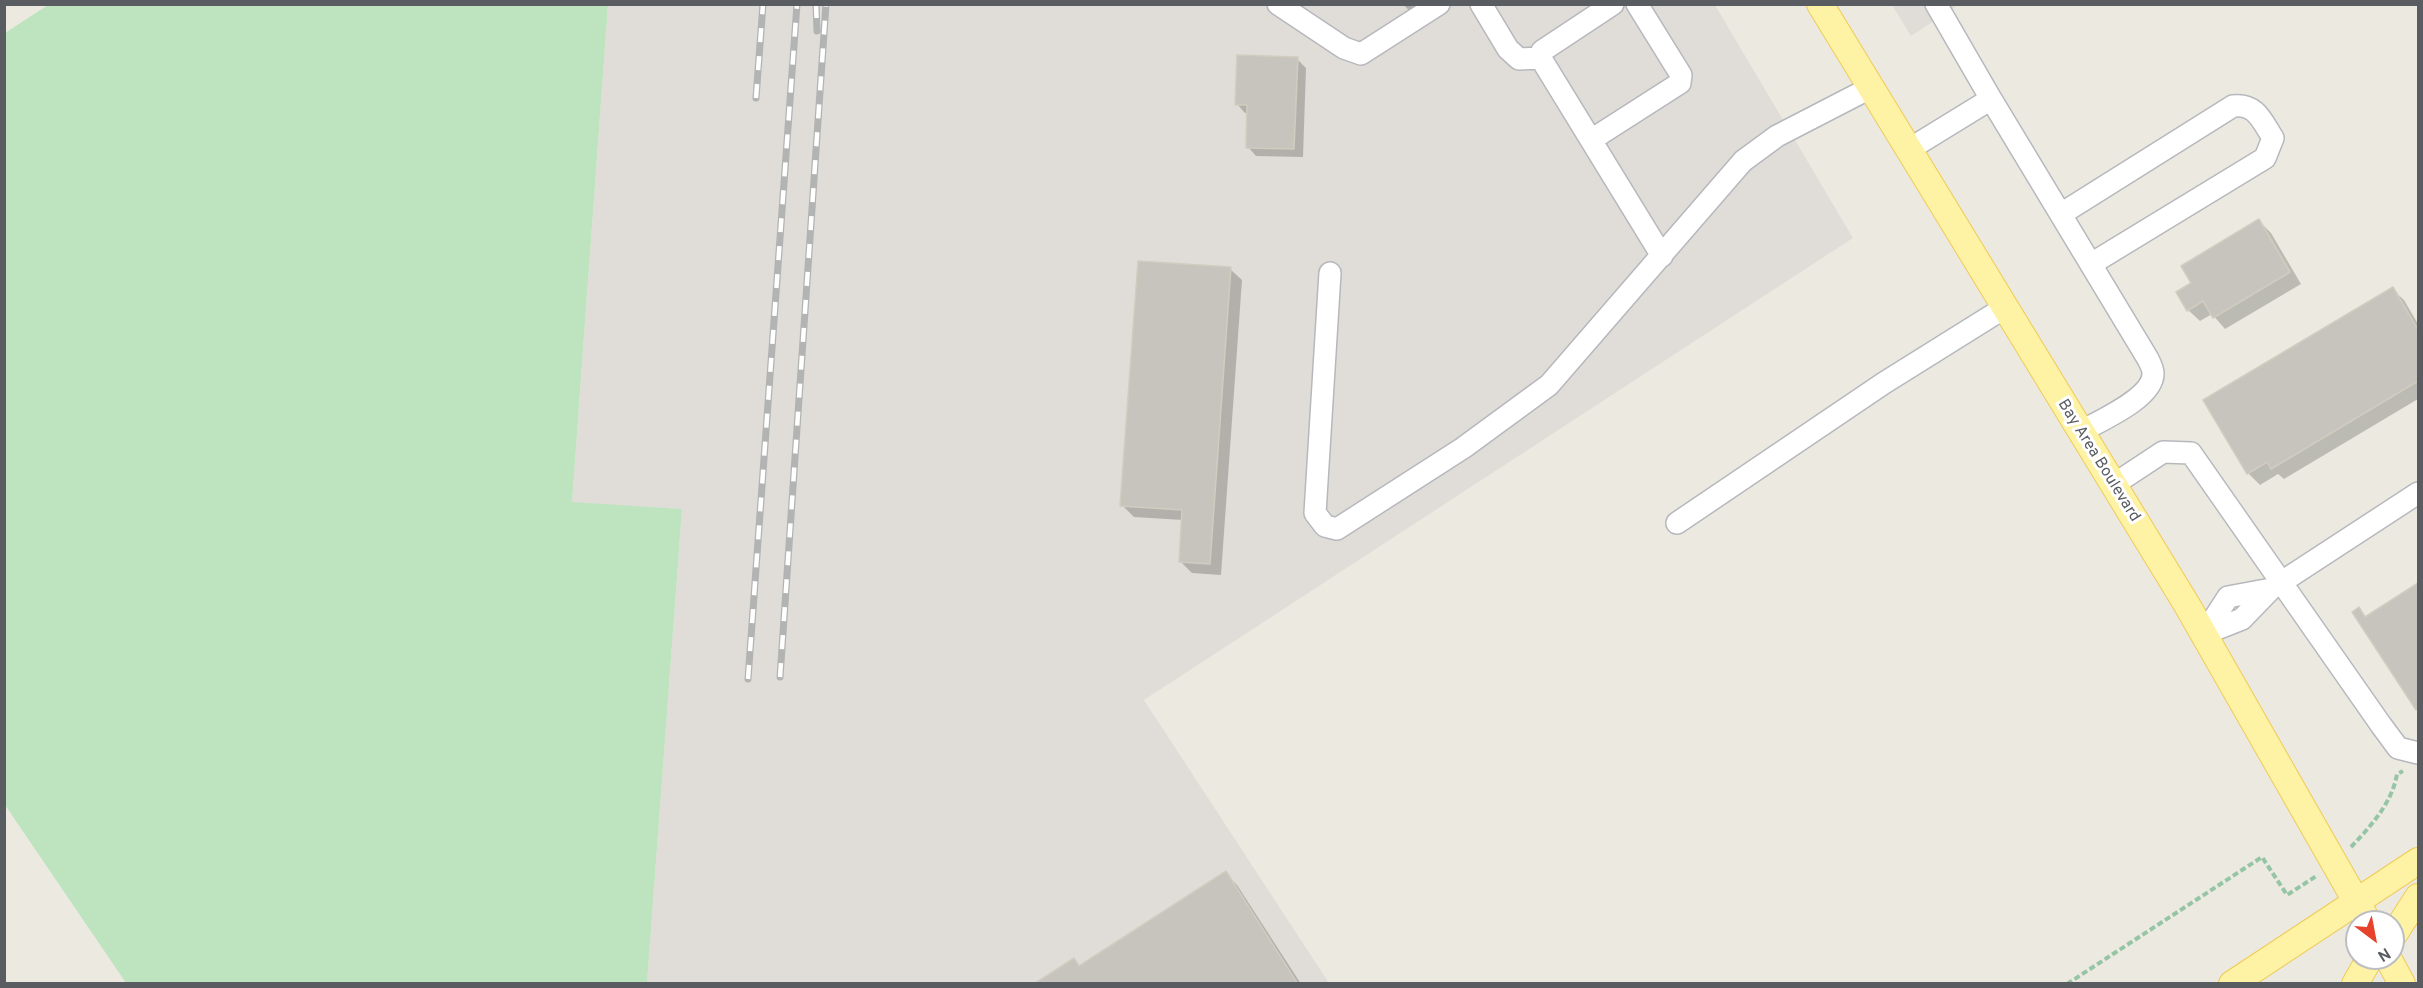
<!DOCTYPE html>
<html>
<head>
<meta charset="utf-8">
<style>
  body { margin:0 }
  #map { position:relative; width:2423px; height:988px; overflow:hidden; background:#eceae0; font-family:Overpass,sans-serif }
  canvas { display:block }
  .frame { position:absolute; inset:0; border:6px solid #595d61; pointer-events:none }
  .north { position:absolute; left:2345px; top:910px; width:60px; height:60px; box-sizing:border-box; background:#fff; border:2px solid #bdbec0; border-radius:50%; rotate:148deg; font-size:16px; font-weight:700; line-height:24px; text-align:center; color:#595d61 }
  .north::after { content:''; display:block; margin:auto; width:21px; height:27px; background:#e7422c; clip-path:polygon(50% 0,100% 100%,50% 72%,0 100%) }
</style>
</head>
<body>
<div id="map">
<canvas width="2423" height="988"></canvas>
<div class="frame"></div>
<div class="north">N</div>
</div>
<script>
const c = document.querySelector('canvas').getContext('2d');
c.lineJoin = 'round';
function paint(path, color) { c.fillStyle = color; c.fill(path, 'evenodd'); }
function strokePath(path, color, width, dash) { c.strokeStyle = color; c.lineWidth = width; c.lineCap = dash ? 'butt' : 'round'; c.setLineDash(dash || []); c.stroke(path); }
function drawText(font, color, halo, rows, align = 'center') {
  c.font = font + ' Overpass,sans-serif'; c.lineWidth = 6; c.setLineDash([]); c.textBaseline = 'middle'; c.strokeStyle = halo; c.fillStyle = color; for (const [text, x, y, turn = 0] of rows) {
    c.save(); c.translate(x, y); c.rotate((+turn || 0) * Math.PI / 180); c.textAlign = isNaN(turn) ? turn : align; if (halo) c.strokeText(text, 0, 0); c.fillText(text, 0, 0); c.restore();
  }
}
const industrial = new Path2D(`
  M608 5H1715L1853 238 1144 700 1329 983H647L682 509 572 503Z
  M1892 5H1958L1911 36Z`);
const green = new Path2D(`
  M48 5H608L572 502 682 509 647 983H126L5 805V33Z`);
const shadow = new Path2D(`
  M1403 4H1440L1416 18Z
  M1297 59 1306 68 1303 157 1256 156 1248 147 1249 113H1245L1237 104Z
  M2259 221 2271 233 2301 284 2225 329 2212 314 2200 321 2188 310 2193 284Z
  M1230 269 1242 280 1221 575 1192 573 1180 561 1183 520 1134 517 1122 505Z
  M2392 289 2404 300 2418 324V399L2284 479 2278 474 2260 485 2248 473Z
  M2418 584V711L2359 609 2367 618Z
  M1225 873 1237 885 1301 984H1037L1073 960 1081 967Z`);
const building = new Path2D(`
  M1237 55 1298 57 1294 149 1246 148 1247 105H1235Z
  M2259 219 2290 272 2213 318 2203 301 2187 311 2176 292 2191 283 2181 266Z
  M1138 261 1231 267 1210 564 1179 562 1182 510 1120 506Z
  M2393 287 2418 330V381L2271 469 2267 462 2247 474 2203 400Z
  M2418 583V709L2416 710 2352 612 2359 607 2365 617Z
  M1226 871 1298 984H1034L1074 958 1079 966Z`);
const path = new Path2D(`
  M2351 847C2371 826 2392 803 2397 774L2403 771
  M2067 984 2262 857 2287 895 2318 875`);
const minor = new Path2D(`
  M1278 4 1344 48 1361 54 1439 4
  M1481 4 1508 49 1519 59 1540 58
  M1613 4 1542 51 1540 57 1662 256
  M1936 4 1991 99
  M1591 140 1680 83 1681 75 1637 4
  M1908 150 1991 99 2148 359C2150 363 2153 369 2153 373 2154 398 2099 421 2080 432
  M2061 214 2233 106C2256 103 2262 121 2273 138L2265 158 2091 264
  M1330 273 1315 513 1325 526 1337 529 1463 448 1549 385 1743 161 1777 136 1870 88
  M2113 485 2163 452 2191 453 2381 725 2398 748 2418 753
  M1677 523 1884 383 2004 308
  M2204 634 2242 619 2271 589 2418 493
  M2204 634 2228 597 2271 589`);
const major = new Path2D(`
  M1820 4 2187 605 2368 922
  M2393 936 2418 897
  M2388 958 2402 984
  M2232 984 2418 861
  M2355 984 2370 958`);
const rail = new Path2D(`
  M816 4 817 31
  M756 98 763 4
  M780 677 826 4
  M748 679 797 4`);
const streetNames = [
  ["Bay Area Boulevard",2098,461,58]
];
paint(industrial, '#e0ddd8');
paint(green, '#bde4be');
paint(shadow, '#0003');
paint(building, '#c7c4be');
strokePath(building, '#d1ccbf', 1.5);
strokePath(minor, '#b6b8bd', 24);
strokePath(major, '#efca56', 28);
strokePath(path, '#96c5a5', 4, [6, 3]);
strokePath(minor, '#fff', 21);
strokePath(major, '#fef3a4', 26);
strokePath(rail, '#b2b3b3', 7);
strokePath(rail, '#fff', 4.5, [14]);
drawText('16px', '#595d61', '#fff', streetNames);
</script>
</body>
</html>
